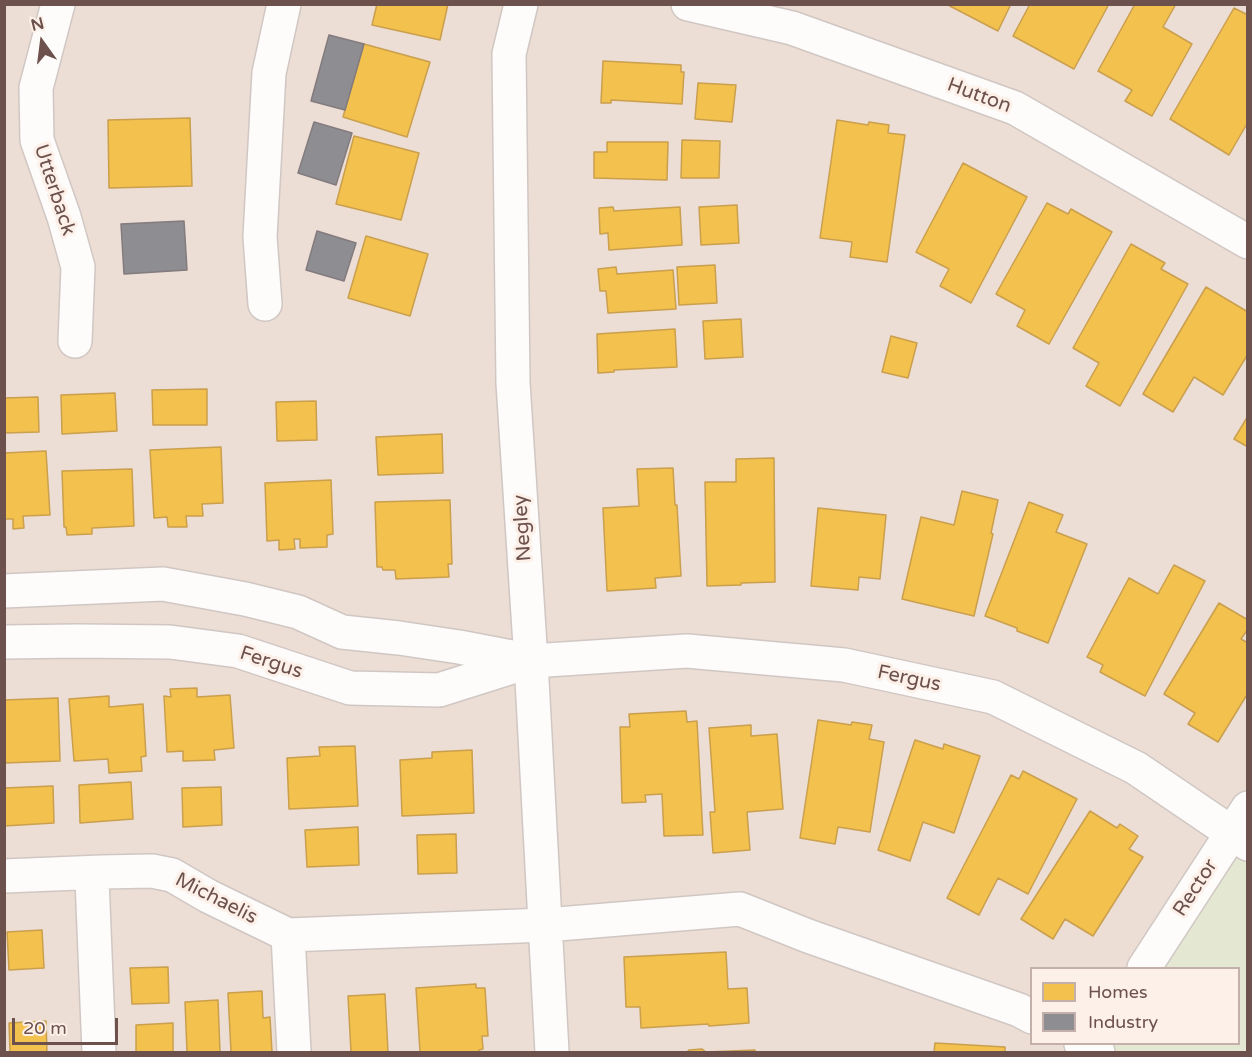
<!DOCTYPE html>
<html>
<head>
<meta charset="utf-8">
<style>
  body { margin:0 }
  #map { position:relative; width:1252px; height:1057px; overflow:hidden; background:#f3ece7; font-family:"Varela Round",sans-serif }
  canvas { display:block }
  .frame { position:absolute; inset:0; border:6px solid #6d514c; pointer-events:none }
  .legend { position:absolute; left:1030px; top:967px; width:210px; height:78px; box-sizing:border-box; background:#fcf0e8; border:2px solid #c3b0aa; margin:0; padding:8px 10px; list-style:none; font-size:18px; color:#6d514c }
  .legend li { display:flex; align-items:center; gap:12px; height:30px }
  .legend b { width:30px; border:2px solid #c3b0aa }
  .north { position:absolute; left:12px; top:12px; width:60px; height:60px; -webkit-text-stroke:4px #fcf0e8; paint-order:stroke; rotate:346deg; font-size:16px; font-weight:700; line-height:24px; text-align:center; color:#6d514c }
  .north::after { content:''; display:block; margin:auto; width:21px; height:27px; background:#6d514c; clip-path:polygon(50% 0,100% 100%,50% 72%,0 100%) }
  .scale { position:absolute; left:12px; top:1018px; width:106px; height:27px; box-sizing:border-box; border:3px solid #6d514c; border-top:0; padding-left:8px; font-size:18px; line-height:21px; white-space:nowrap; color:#6d514c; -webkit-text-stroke:4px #fcf0e8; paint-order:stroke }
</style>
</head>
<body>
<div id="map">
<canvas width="1252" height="1057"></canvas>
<div class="frame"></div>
<ul class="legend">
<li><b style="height:16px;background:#f2c14e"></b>Homes</li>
<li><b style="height:16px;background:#8d8d92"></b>Industry</li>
</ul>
<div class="north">N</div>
<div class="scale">20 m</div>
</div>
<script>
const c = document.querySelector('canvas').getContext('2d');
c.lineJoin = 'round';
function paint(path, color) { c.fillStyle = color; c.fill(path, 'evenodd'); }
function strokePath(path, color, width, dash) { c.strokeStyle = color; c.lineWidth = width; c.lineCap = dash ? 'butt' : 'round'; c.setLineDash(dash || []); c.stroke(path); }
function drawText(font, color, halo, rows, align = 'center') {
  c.font = font + ' "Varela Round",sans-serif'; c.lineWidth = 6; c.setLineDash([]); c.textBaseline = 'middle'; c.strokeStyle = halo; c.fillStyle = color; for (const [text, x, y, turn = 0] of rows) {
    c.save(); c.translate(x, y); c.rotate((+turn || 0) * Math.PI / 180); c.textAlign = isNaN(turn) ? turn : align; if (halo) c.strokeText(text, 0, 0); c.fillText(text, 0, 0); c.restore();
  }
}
const residential = new Path2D(`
  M5 5H1247V1052H5ZM1032 968H1238V1044H1032Z`);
const green = new Path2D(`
  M1232 836 1247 847V1052H1106L1100 1044H1238V968H1148Z`);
const homes = new Path2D(`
  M377 4H448L440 40 372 25Z
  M946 4H1011L998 31Z
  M1030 4H1109L1074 69 1013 36Z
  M1135 4H1176L1163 27 1192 44 1152 116 1125 101 1132 90 1098 71Z
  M1234 8 1248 15V122L1229 155 1170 119Z
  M364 44 430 62 407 137 343 117Z
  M603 61 681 65V72H684L682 104 611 100V103H601Z
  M698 83 736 85 732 122 695 119Z
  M190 118 192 186 109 188 108 120Z
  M837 120 868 125 869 122 889 125 888 133 905 135 887 262 850 257 852 242 820 238Z
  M354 136 419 153 401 220 336 204Z
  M682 140 720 141 719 178H681Z
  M607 142H668L667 180 594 178V152H607Z
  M963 163 1027 197 971 303 940 286 949 269 916 252Z
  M1047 203 1068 214 1071 209 1112 232 1049 344 1017 326 1025 310 996 294Z
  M737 205 739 243 701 245 699 207Z
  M613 207 614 211 680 207 682 245 609 250 608 233 600 234 599 208Z
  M366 236 428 254 410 316 348 298Z
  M1131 244 1165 263 1161 269 1188 284 1120 406 1086 386 1099 363 1073 348Z
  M715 265 717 303 679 305 677 267Z
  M616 267 617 274 673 270 676 309 608 313 606 291H600L598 269Z
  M1206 287 1248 312V354L1223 395 1194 377 1173 412 1143 394Z
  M741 319 743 357 705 359 703 321Z
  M675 329 677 367 614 370V372L598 373 597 334Z
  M891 336 917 343 908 378 882 372Z
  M207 389V425H153L152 390Z
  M115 393 117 431 62 434 61 395Z
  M38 397 39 432 4 433V398Z
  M316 401 317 440 277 441 276 402Z
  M1248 416V447L1234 439Z
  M442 434 443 473 378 475 376 437Z
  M221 447 223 503 202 504 203 516H186L187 527H168L167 517 154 518 150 450Z
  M46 451 50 515 23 516 24 528 13 529V519H4V453Z
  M774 458 775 582 741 583V585L707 586 705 482H736V459Z
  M673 468 675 505H677L681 576 655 578 656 588 607 591 603 508 639 506 637 469Z
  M132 469 134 526 92 528V534L67 535 66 527H64L62 471Z
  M331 480 333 534 327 535V547L300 548V539H294L295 549 279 550V540L267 541 265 483Z
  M962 491 998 500 991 533 993 534 974 616 902 599 921 517 954 525Z
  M450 500 452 564H448L449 577 396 579 395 570H383L382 567H377L375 502Z
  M1029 502 1063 515 1056 532 1087 544 1048 643 1017 631V628L985 616Z
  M818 508 886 515 880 579 859 577 858 590 811 586Z
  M1174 565 1205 581 1145 696 1100 672 1103 665 1087 657 1129 578 1158 594Z
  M1219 603 1248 620V629L1241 639 1248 643V693L1218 742 1188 724 1195 713 1164 694Z
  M197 688V697L230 695 234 748 214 750 215 760 183 761V751L167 752 164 696 171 697 170 689Z
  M109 696V707L143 704 146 756 141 757 142 771 109 773 108 759 74 761 69 699Z
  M58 698 60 761 4 763V700Z
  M686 711 687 722 697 721 703 835 664 836 662 794 645 795 646 802 622 803 620 727H630L629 714Z
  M818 720 851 725 852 722 872 725 869 739 884 742 870 832 838 827 835 844 800 838Z
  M751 725V736L777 734 783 809 747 812 750 850 713 853 710 812H715L709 728Z
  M915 740 943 749 944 744 980 756 954 833 923 822 910 861 878 850Z
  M355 746 358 806 289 809 287 758 320 756 319 747Z
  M472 750 474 813 402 816 400 760 432 758V752Z
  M1023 771 1077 799 1028 894 998 878 979 915 947 898 1011 775 1019 779Z
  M131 782 133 819 80 823 79 785Z
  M53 786 54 823 4 826V788Z
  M221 787 222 825 183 827 182 788Z
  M1090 811 1117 828 1120 824 1138 836 1129 849 1143 857 1093 936 1065 919 1053 939 1021 919Z
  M358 827 359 865 307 867 305 830Z
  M456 834 457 873 418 874 417 835Z
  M42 930 44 968 9 970 7 932Z
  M726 952 728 989 747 988 749 1023 709 1026 708 1024 641 1028 640 1007H626L624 957Z
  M168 967 169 1003 132 1004 130 968Z
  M476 984V988H485L488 1036H482L483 1049 479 1050V1052H420L416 988Z
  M262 991 263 1018 270 1017 272 1052H231L228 993Z
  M385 994 388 1052H351L348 996Z
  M218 1000 220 1052H187L185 1002Z
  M46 1021 47 1052H10L9 1023Z
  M173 1023V1052H136V1025Z
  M935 1043 1005 1047V1052H934Z
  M702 1049 706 1052 755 1050V1052H687L689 1050Z`);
const industry = new Path2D(`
  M329 35 364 44 345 110 311 101Z
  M314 122 352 133 336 185 298 173Z
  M184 221 187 270 124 274 121 224Z
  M317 231 356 243 344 281 306 270Z`);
const minor = new Path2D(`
  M58 4 36 88 37 140 64 217 78 267 75 341
  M521 4 509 54 513 383 531 661 552 1052
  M688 4 792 28 1015 108 1248 242
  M265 304 260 237 269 73 284 4
  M4 591 163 584 245 599 298 612 342 632 399 638 459 647 527 660
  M4 642 78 641 170 642 238 651 350 688 439 690 531 661 687 651 844 665 993 697 1136 768 1248 844
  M4 876 102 872
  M288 935 546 925 740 909 808 936 1019 1010 1032 1017
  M1144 968 1248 808
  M1081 1044 1098 1052
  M99 1052 92 879 102 872 152 871 172 875 208 896 288 935 294 1052`);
const streetNames = [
  ["Hutton",979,96,20],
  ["Utterback",54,190,72],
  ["Negley",523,528,-94],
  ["Fergus",271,663,18],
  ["Fergus",909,679,12],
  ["Rector",1196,888,-57],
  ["Michaelis",216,899,27]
];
paint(residential, '#ecddd5');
paint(green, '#e4e8d3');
paint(homes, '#f2c14e');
strokePath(homes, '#ca9f4d', 1.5);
paint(industry, '#8d8d92');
strokePath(industry, '#837b7d', 1.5);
strokePath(minor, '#d0c7c3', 36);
strokePath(minor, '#fdfcfb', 33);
drawText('20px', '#6d514c', '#fcf0e8', streetNames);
</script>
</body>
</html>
